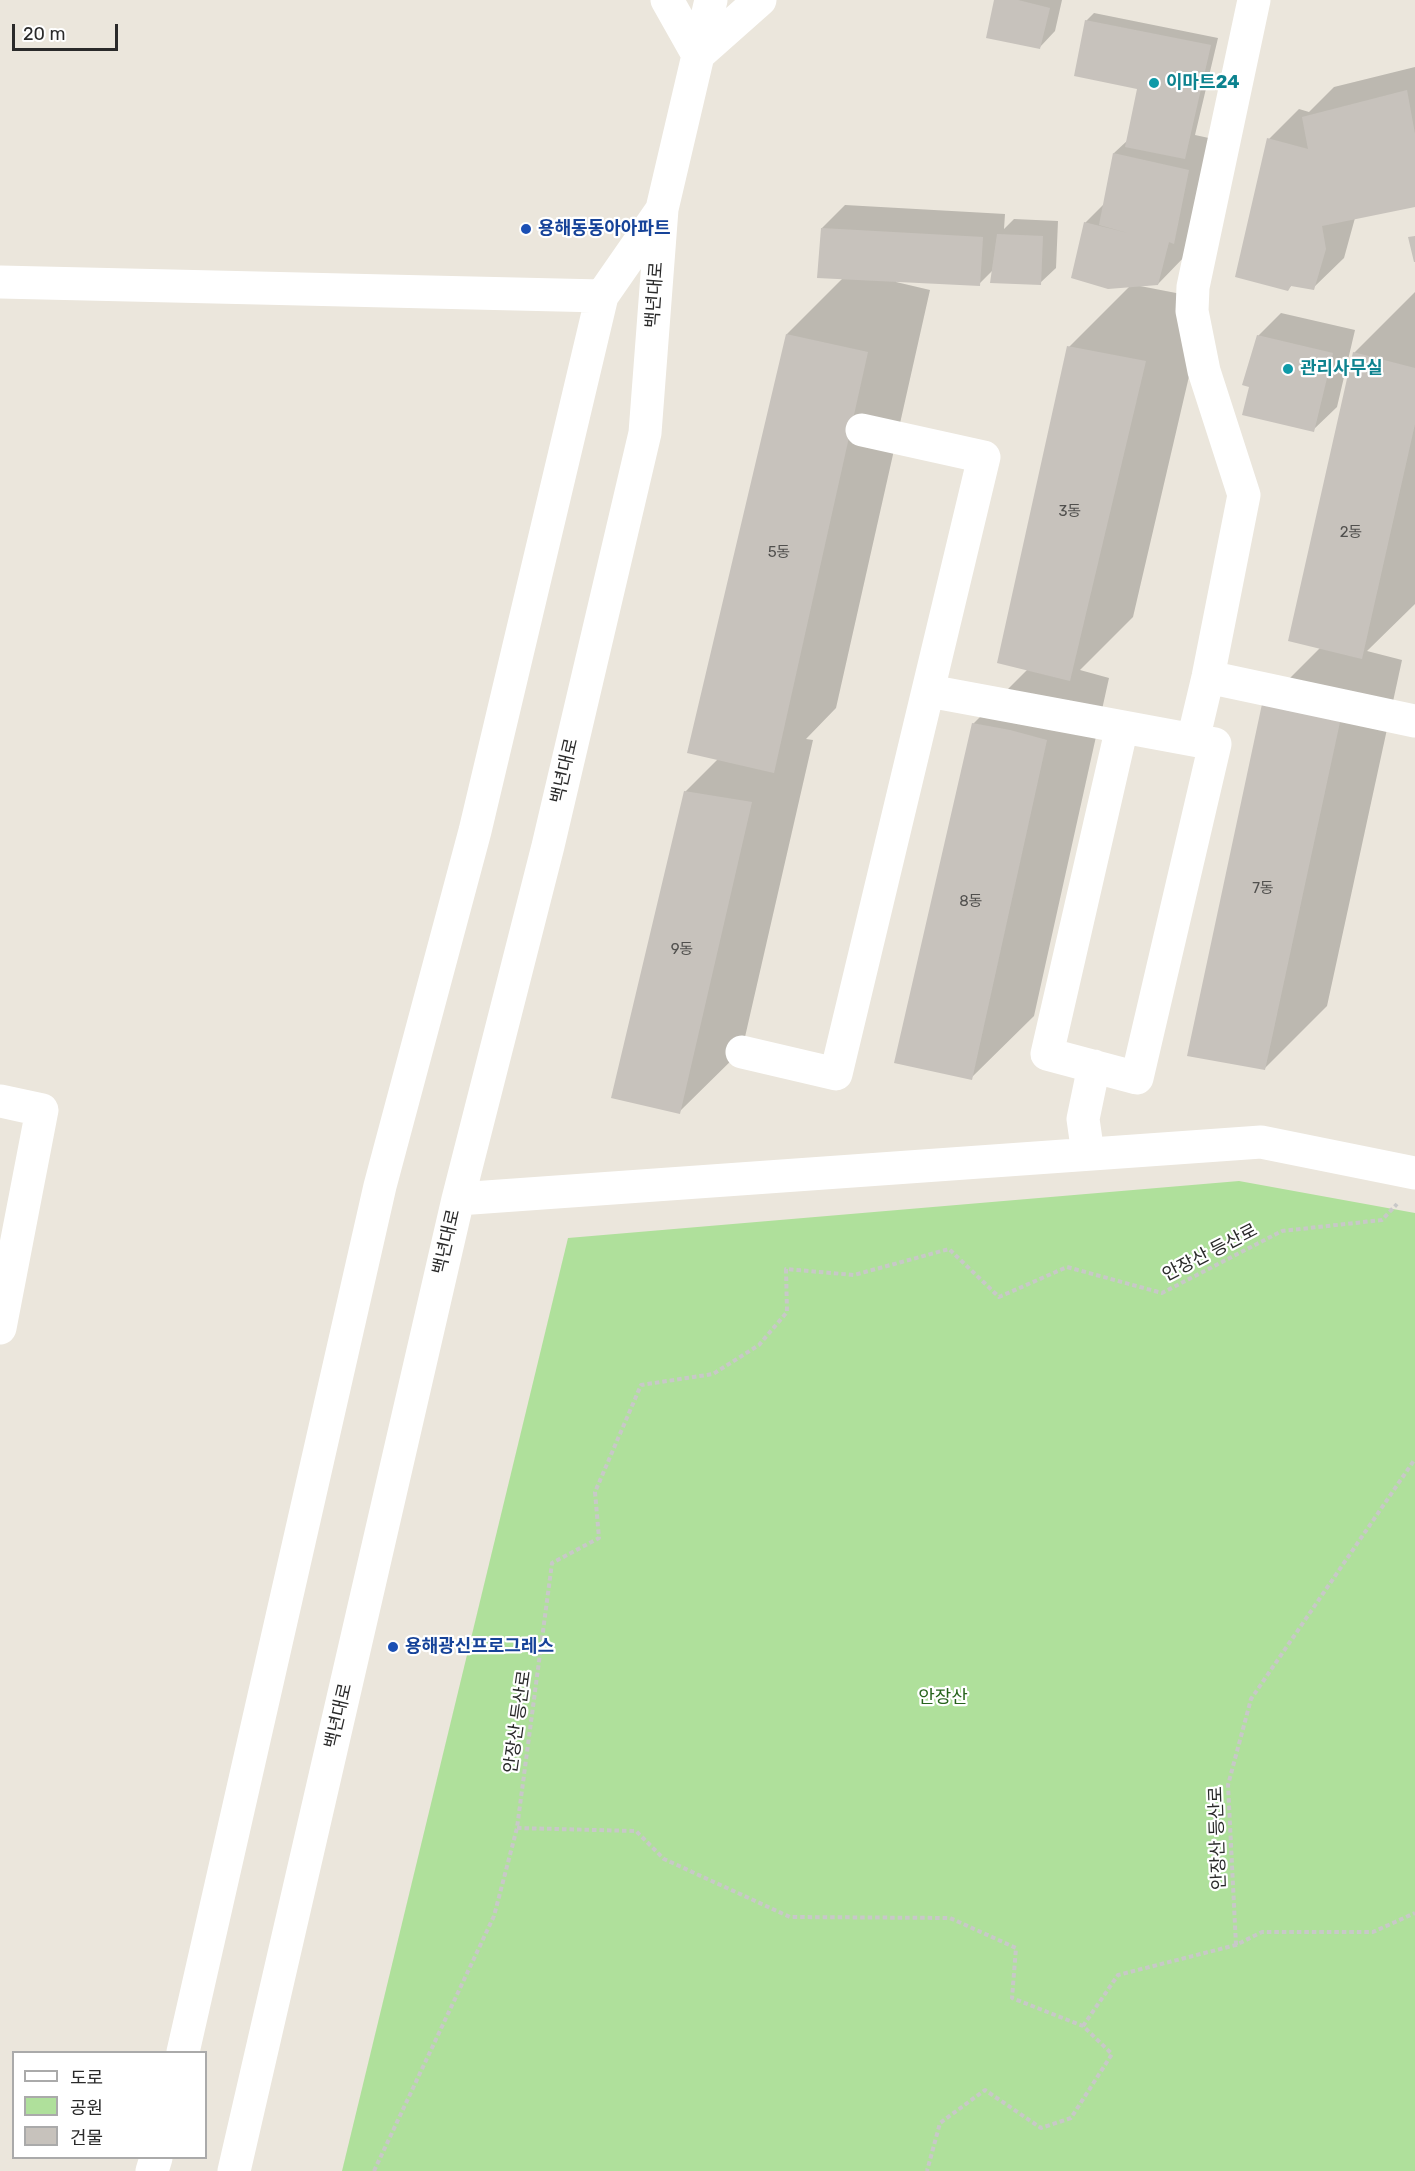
<!DOCTYPE html>
<html>
<head>
<meta charset="utf-8">
<style>
  body { margin:0 }
  #map { position:relative; width:1415px; height:2171px; overflow:hidden; background:#ebe6dc; font-family:Rubik,"Noto Sans KR",sans-serif }
  canvas { display:block }
  .legend { position:absolute; left:12px; top:2051px; width:195px; height:108px; box-sizing:border-box; background:#fff; border:2px solid #aaa; margin:0; padding:8px 10px; list-style:none; font-size:18px; color:#2a2a2a }
  .legend li { display:flex; align-items:center; gap:12px; height:30px }
  .legend b { width:30px; border:2px solid #aaa }
  .scale { position:absolute; left:12px; top:24px; width:106px; height:27px; box-sizing:border-box; border:3px solid #2a2a2a; border-top:0; padding-left:8px; font-size:18px; line-height:21px; white-space:nowrap; color:#2a2a2a; -webkit-text-stroke:4px #fff; paint-order:stroke }
</style>
</head>
<body>
<div id="map">
<canvas width="1415" height="2171"></canvas>
<ul class="legend">
<li><b style="height:8px;background:#fff"></b>도로</li>
<li><b style="height:16px;background:#afe09b"></b>공원</li>
<li><b style="height:16px;background:#c7c2bc"></b>건물</li>
</ul>
<div class="scale">20 m</div>
</div>
<script>
const c = document.querySelector('canvas').getContext('2d');
c.lineJoin = 'round';
function paint(path, color) { c.fillStyle = color; c.fill(path, 'evenodd'); }
function strokePath(path, color, width, dash) { c.strokeStyle = color; c.lineWidth = width; c.lineCap = dash ? 'butt' : 'round'; c.setLineDash(dash || []); c.stroke(path); }
function drawText(font, color, halo, rows, align = 'center') {
  c.font = font + ' Rubik,"Noto Sans KR",sans-serif'; c.lineWidth = 4.5; c.setLineDash([]); c.textBaseline = 'middle'; c.strokeStyle = halo; c.fillStyle = color; for (const [text, x, y, turn = 0] of rows) {
    c.save(); c.translate(x, y); c.rotate((+turn || 0) * Math.PI / 180); c.textAlign = isNaN(turn) ? turn : align; if (halo) c.strokeText(text, 0, 0); c.fillText(text, 0, 0); c.restore();
  }
}
const green = new Path2D(`
  M1239 1181 1415 1213V2171H342L568 1238Z`);
const shadow = new Path2D(`
  M996 0H1062L1055 31 1040 47Z
  M1094 13 1218 38 1195 135 1218 140 1188 253 1158 284 1140 286 1207 299 1133 617 1080 670 1109 678 1034 1016 971 1078 973 724 1028 669 1069 347 1130 286 1085 223 1105 203 1114 153 1128 140 1138 88 1086 21Z
  M1415 67V205L1355 218 1344 258 1313 288 1292 285 1288 289 1269 139 1299 109 1309 112 1334 87Z
  M845 205 1005 214 1004 229 1014 219 1058 221 1056 268 1040 283 993 270 979 284 896 280V282L930 290 836 708 806 739 813 740 742 1050 679 1112 685 792 718 759 787 334 843 278 822 228Z
  M1415 292V604L1367 651 1402 660 1327 1006 1264 1069V704L1320 648 1354 353Z
  M1281 313 1355 330 1337 407 1313 430 1258 336Z`);
const building = new Path2D(`
  M994 0H1018L1050 8 1040 49 986 38Z
  M1085 20 1211 45 1185 159 1125 147 1137 89 1074 76Z
  M1407 90 1415 134V207L1322 226 1326 249 1314 290 1291 286 1288 291 1235 277 1267 138 1308 149 1302 117Z
  M1113 153 1189 170 1174 244 1169 242 1158 285 1108 289 1071 278 1084 222 1128 233 1099 225Z
  M821 228 983 237 980 286 817 278Z
  M997 234 1043 236 1041 285 990 283Z
  M1415 236V262H1414L1408 237Z
  M786 334 868 352 774 773 687 753Z
  M1257 335 1333 353 1314 432 1242 415 1249 387 1242 385Z
  M1067 346 1146 361 1070 681 997 663Z
  M1353 352 1415 368V424L1362 659 1288 641Z
  M1262 704 1340 722 1265 1070 1187 1056Z
  M972 723 1010 730 1047 740 972 1080 894 1063Z
  M684 791 752 802 680 1114 611 1098Z`);
const path = new Path2D(`
  M517 1828 636 1831 664 1859 790 1917 950 1918 1016 1948 1012 1998 1083 2026 1112 2054 1071 2118 1041 2128 985 2090 940 2123 927 2171
  M1236 1945 1228 1785 1251 1699 1415 1459
  M1083 2026 1118 1975 1236 1945 1262 1932H1373L1415 1913
  M374 2171 494 1916 517 1828 552 1563 599 1538 595 1492 641 1385 713 1374 759 1345 787 1312 786 1269 854 1275 949 1249 999 1297 1067 1267 1162 1293 1282 1231 1382 1220 1397 1204`);
const minor = new Path2D(`
  M667 0 698 55 760 0
  M0 282 602 296
  M1208 677 1415 721
  M929 691 1215 744 1137 1078 1047 1054 1122 727
  M1193 740 1208 677 1244 495 1204 371 1192 311 1193 287 1254 0
  M742 1052 836 1074 984 457 862 430
  M0 1101 42 1110 0 1328
  M1088 1154 1083 1119 1094 1066
  M458 1199 1261 1142 1415 1173
  M183 2052 380 1186 475 831 602 296 661 211
  M152 2171 156 2158
  M234 2171 458 1199 548 846 645 433 662 209 711 0`);
const markers = [
  [1154,83,6,"#0f9aa8"],
  [526,229,6,"#1a4fb4"],
  [1288,369,6,"#0f9aa8"],
  [393,1647,6,"#1a4fb4"]
];
const numberNames = [
  ["3동",1070,512],
  ["2동",1351,533],
  ["5동",779,553],
  ["7동",1263,889],
  ["8동",971,902],
  ["9동",682,950]
];
const cultureNames = [
  ["이마트24",1166,83],
  ["관리사무실",1300,369]
];
const transitNames = [
  ["용해동동아아파트",538,229],
  ["용해광신프로그레스",405,1647]
];
const streetNames = [
  ["백년대로",655,295,-86],
  ["백년대로",565,771,-77],
  ["백년대로",447,1242,-77],
  ["안장산 등산로",1210,1253,-27],
  ["백년대로",339,1716,-77],
  ["안장산 등산로",518,1722,-82],
  ["안장산 등산로",1218,1838,-92]
];
const parkNames = [
  ["안장산",943,1698]
];
paint(green, '#afe09b');
paint(shadow, '#0003');
paint(building, '#c7c2bc');
strokePath(path, '#c8c8c8', 4, [4.5, 3]);
strokePath(minor, '#fff', 33);
for (const [x, y, r, color] of markers) { const dot = new Path2D(); dot.arc(x, y, r, 0, 2 * Math.PI); c.fillStyle = color; c.fill(dot); strokePath(dot, '#fff', 2); }
drawText('15px', '#51504e', null, numberNames);
drawText('bold 18px', '#0d838f', '#fff', cultureNames, 'left');
drawText('bold 18px', '#164399', '#fff', transitNames, 'left');
drawText('18px', '#2a2a2a', '#fff', streetNames);
drawText('18px', '#28641d', '#fff', parkNames);
</script>
</body>
</html>
